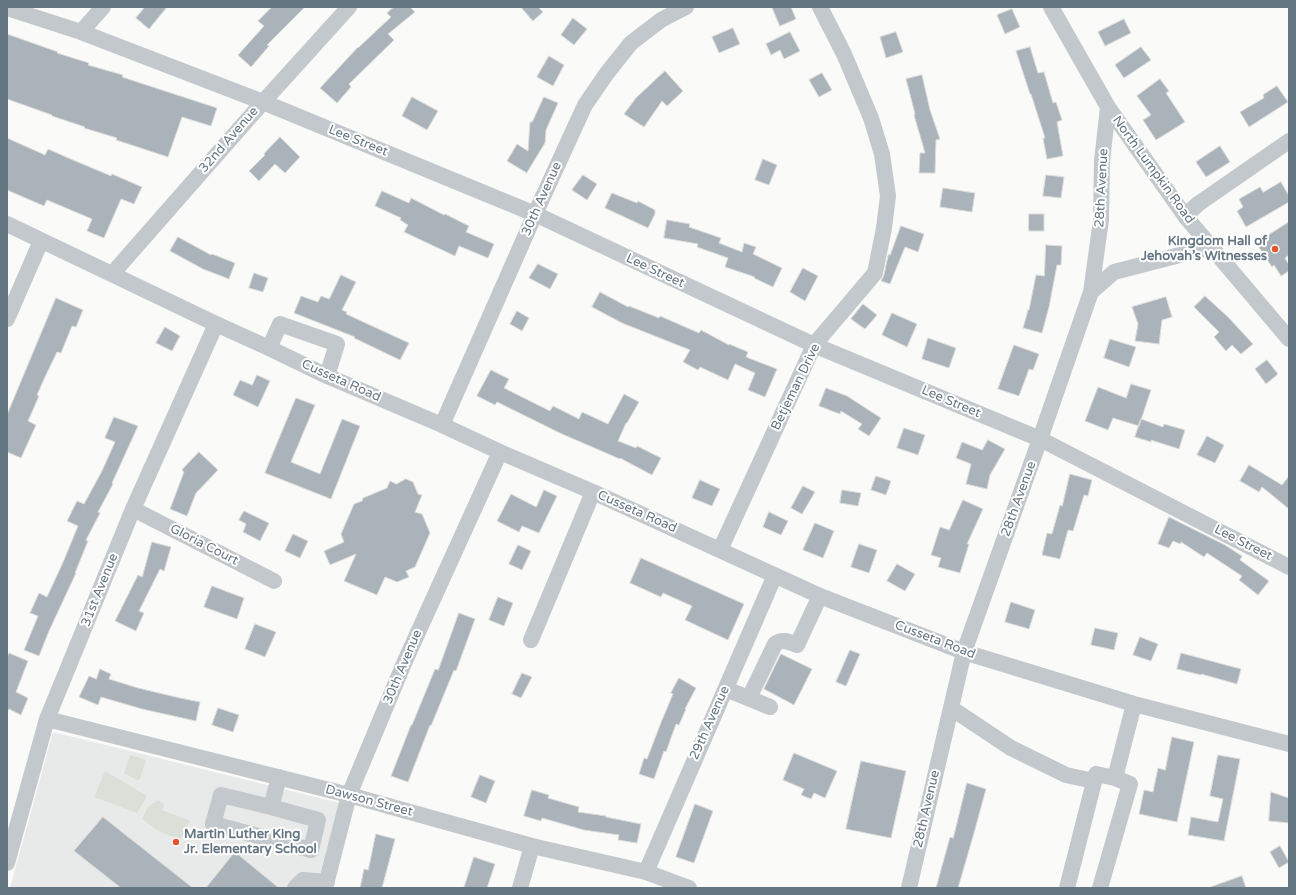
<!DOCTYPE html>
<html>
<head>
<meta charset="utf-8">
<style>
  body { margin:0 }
  #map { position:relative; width:1296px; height:895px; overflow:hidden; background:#fafaf8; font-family:"Varela Round",sans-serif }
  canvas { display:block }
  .frame { position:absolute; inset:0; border:8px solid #657683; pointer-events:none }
</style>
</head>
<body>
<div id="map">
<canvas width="1296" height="895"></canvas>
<div class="frame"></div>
</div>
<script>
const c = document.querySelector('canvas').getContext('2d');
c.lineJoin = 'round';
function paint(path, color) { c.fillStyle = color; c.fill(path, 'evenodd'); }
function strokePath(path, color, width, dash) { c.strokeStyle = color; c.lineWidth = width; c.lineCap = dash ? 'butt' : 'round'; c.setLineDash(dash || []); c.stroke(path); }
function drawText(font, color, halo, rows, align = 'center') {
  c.font = font + ' "Varela Round",sans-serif'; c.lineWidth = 4; c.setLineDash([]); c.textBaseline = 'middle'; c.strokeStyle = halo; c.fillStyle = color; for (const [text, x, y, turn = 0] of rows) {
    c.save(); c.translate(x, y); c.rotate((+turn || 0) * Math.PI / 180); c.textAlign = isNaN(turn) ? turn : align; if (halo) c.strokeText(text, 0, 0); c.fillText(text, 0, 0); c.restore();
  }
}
const built = new Path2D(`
  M53 732 340 803 316 888H10Z`);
const green = new Path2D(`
  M130 755 146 760 140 779 137 780 124 773Z
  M105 771 147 796 137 813 94 797Z
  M158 800 164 804 162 810 190 821 180 840 157 830 142 819 148 807Z`);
const building = new Path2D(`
  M145 7H167L149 29 136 18Z
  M272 7H305L267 45 269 46 251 67 238 55 264 26 258 21Z
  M394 7H410L415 12 388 34 394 40 349 84 351 87 337 103 320 88 358 47V48L391 17 387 13Z
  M521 7H538L543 12 533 21Z
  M772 7H791L796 19 780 26Z
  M1012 9 1020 27 1005 34 997 15Z
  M573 18 587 29 574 45 561 35Z
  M1124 19 1131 33 1105 46 1098 32Z
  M733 28 740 44 719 53 712 37Z
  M790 32 800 51 784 59 780 50 771 55 766 44Z
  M896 32 903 52 886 58 880 37Z
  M7 34 58 52 57 53 89 63 88 65 123 75 122 77 217 108 211 126 182 117 168 157 116 140 117 138 84 128 85 127 52 116V115L7 99Z
  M1030 47 1038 73 1044 72 1053 103 1056 102 1062 120 1057 122 1063 156 1047 159 1043 138H1045L1031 94H1030L1016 51Z
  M1141 47 1151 60 1124 78 1115 65Z
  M549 56 564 65 553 86 537 77Z
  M665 71 683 91 667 106 662 101 644 127 624 114 636 98Z
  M822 73 832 90 819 97 809 80Z
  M922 75 930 110 940 139 936 140 935 173H919L920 153H925L914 115 915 114 906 79Z
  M1160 79 1169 91 1166 93 1185 122 1156 140 1143 120 1151 115 1137 96Z
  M1277 86 1288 102 1249 127 1240 112 1264 98 1263 95Z
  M412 97 438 111 427 130 402 116Z
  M544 97 558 103 546 130 545 143 526 174 527 173 507 161 517 144 528 151 530 122H532Z
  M280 137 300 157 285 173 275 164 259 181 249 171 265 155 264 154Z
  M7 138 45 155 48 149 66 157 111 176 112 174 142 187 134 204 121 199 104 238 87 231 92 219 47 200 44 206 7 190Z
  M1220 146 1230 162 1206 177 1196 162Z
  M763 159 777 165 769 185 755 180Z
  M583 175 597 184 587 200 572 190Z
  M1046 175 1064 177 1061 198 1043 196Z
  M1281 182 1289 196V202L1246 227 1237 211 1243 207 1239 199 1260 187 1263 192Z
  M943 188 975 193 972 212 940 207Z
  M382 191 409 203 411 198 444 215 445 214 469 226 466 232 494 244 488 258 459 246 455 256 404 232 408 225 400 220 401 218 375 206Z
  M612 193 637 203 638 201 655 210V214L648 228 605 208Z
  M1029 214H1044V231H1029Z
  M667 220 690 224 689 227 721 238 719 243 742 252 744 243 756 247 753 254 782 268 773 287 754 278 755 277 725 267 728 258 697 247 698 244 664 238Z
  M1289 222V255L1285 258 1289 265V271L1281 276 1274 265 1272 267 1256 243Z
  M901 226 924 234 918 252 905 247 890 284 881 281 884 275 888 256 889 254 890 255Z
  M178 237 211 255 212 254 235 263 229 279 203 269 170 251Z
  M1046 245 1062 246 1061 265H1057L1049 307 1042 333 1023 328 1028 310H1029L1036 275 1044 276Z
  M538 264 558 274 550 289 529 278Z
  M803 268 818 276 805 301 790 292Z
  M254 273 268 278 263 292 249 288Z
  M341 275 356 282 342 310 347 312 346 314 409 343 400 360 354 338 355 337 294 313 301 296 318 302 321 296 329 299Z
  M600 292 628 307 629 306 659 318 660 316 699 333 701 330 729 345V344L748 352 746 357 777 369 765 397 748 390 755 373 735 364 728 380 700 367 698 370 683 362 690 350 622 323 592 307Z
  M1205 296 1228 317 1253 344 1241 354 1232 345 1226 351 1214 337 1219 332 1194 307Z
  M1166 297 1172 317 1162 320 1159 344 1135 341 1138 324 1132 307Z
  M56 298 83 310 76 327 72 326 61 353 57 352 45 377 37 395 39 396 28 421 36 425 21 458 7 452V415Z
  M863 304 877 315 865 329 851 319Z
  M517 311 529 318 522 331 510 324Z
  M892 313 917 324 907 347 882 335Z
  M165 327 180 336 172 351 156 343Z
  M928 338 956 348 949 368 922 359Z
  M1110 339 1136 347 1129 367 1104 358Z
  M1014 345 1039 354 1033 370 1029 369 1019 396 998 389Z
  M1267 360 1278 374 1266 384 1255 369Z
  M491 370 509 379 504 388 550 411 553 406 579 419 582 412 608 424 624 394 639 402 627 423H626L618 441 636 448 637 446 661 458 652 475 620 458V459L562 434 497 402 495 405 477 396Z
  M257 375 270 381 258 407 233 395 240 380 252 385Z
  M1131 384 1151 390 1139 426 1113 418 1108 430 1085 421 1098 387 1126 398Z
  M826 388 847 396 881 418 869 436 858 429 862 424 841 411 840 414 819 406Z
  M296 398 315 405 291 462 320 474 342 419 360 426 331 499 265 473Z
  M114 417 138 426 112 483 113 484 98 512 100 513 86 540 88 541 75 573H76L49 631 39 656 24 650 38 616 30 613 39 593 47 597 64 560 78 526 67 521 77 501 84 504 102 471 115 442 105 438Z
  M1141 419 1163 427 1164 424 1185 430 1179 449 1151 440V442L1135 437Z
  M904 428 925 435 918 455 897 448Z
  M1207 436 1224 445 1215 463 1197 455Z
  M988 440 1005 449 990 475 987 489 966 484 971 464 956 458 962 442 982 450Z
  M199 452 218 470 196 493 187 516 170 509 184 472 182 470Z
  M1249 465 1282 485 1289 476V509L1262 487 1259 492 1240 481Z
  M1070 474 1092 480 1088 496 1084 495 1073 531 1068 530 1060 559 1042 555 1047 533 1052 534 1060 505 1062 506Z
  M876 476 891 481 886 495 871 490Z
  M406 479 413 482 418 494 422 495 415 512 422 514 430 533 415 567 406 571 409 577 397 582 385 577 377 595 344 581 356 554 330 565 324 551 344 542 341 534 354 504 362 501 363 498 387 488 390 481 396 484Z
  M700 480 720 489 712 506 692 498Z
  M803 486 815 492 802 514 791 508Z
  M544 490 557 496 539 533 522 526 519 532 497 521 511 494 536 507Z
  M842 490 861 493 858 506 840 503Z
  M963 500 983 509 967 544H969L960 573 938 567 941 558 931 555 940 527 949 530Z
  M244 511 269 523 260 541 243 532 246 524 239 520Z
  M769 512 788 521 781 535 763 527Z
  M1169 517 1225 545 1242 556 1240 560 1269 581 1258 595 1239 580 1242 576 1207 553 1204 557 1181 542 1180 544 1173 541 1169 548 1158 544Z
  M815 523 834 531 823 558 803 550Z
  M293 534 308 541 300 558 285 551Z
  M152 542 171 547 164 571 160 569 139 611 144 613 136 631 115 621 138 575 142 577Z
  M859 544 877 550 869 573 851 567Z
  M518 545 531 551 522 570 509 564Z
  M641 558 744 604 728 640 685 620 692 606 663 593 661 597 630 583Z
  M897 564 915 574 905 591 887 581Z
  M212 586 244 598 237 619 204 607Z
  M498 597 513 603 504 626 489 620Z
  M1011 602 1035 610 1029 629 1005 622Z
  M459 613 475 619 456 671 454 670 431 726 430 725 408 782 391 776 411 725H412L435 669 438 670Z
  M255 624 276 632 265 657 245 649Z
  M1095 628 1118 633 1114 650 1091 645Z
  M1140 637 1158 644 1151 661 1133 655Z
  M850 650 860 654 846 686 836 682Z
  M9 653 28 661 16 692 28 698 21 715 9 709 7 712V658Z
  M1181 653 1241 669 1237 684 1201 674V675L1177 669Z
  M781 654 812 669 794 705 764 689Z
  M100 669 111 674 109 679 138 688 180 698 200 702 196 721 142 709 101 697 98 705 79 697 89 676 96 679Z
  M522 673 532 677 521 698 512 694Z
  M679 678 696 688 685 709H686L679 725 676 724 666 752 664 751 654 779 639 774 644 758 647 759 662 720 673 694 671 693Z
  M218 708 239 715 233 732 212 725Z
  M1172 737 1194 742 1177 822 1139 814 1144 790 1153 792 1158 768 1165 770Z
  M794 753 837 771 825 798 814 793 811 799 801 795 804 789 783 780Z
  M1218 755 1240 759 1224 841 1188 835 1191 817 1218 822 1223 799 1210 796Z
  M861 761 906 771 891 838 846 829Z
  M480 775 495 781 486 803 471 797Z
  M967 783 986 789 974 833 958 888H936L950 837 953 838Z
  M532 790 549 795 548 798 579 807 578 812 606 816V817L641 824 637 843 618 840 619 835 584 830 542 818 541 821 524 816Z
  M1271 792 1289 798V823L1269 821Z
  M695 804 713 811 694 863 676 857Z
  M103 817 193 888H121L74 851Z
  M376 834 395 839 382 888H360L364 869 368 870Z
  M1280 846 1289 862 1279 868 1270 852Z
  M235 852 279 888H206Z
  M474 857 495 864 487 888H464Z
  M1242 876 1246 888H1212L1211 887Z`);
const minor = new Path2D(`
  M1051 7 1108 107 1185 216 1289 339
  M7 8 81 32 263 102 535 214 814 345 1040 439 1289 567
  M81 32 103 7
  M1185 216 1198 204 1289 141
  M7 224 216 324 269 348 327 376 442 425 500 452 593 492 820 596 964 652 1134 704 1289 744
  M112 274 263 102 349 7
  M1091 292 1114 272 1211 247
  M7 319 41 241
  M269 348 280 324 337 344 327 376
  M442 425 535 214 585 105 607 73 631 43 661 20 686 7
  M133 509 274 581
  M720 550 814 345 875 273 884 228 888 196 882 154 871 118 844 54 820 7
  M531 640 593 492
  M726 689 770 707
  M749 698 775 644C782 638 789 642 797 645L820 596
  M951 708 1011 748 1066 775 1094 781
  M47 719 349 795 532 846 646 872 689 888
  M1115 778 1134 704
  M271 807 318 820 311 850 213 824 221 795 271 807 279 777
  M7 863 47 719 133 509 216 324
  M646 872 775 575
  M295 888 303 880 327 882
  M325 888 349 795 405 661 500 452
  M520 888 532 846
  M909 888 964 652 1040 439 1091 292 1101 220 1102 161 1108 107
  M1067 888 1096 774 1115 778 1130 784 1100 888`);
const markers = [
  [1275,249,4,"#e4572e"],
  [176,842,4,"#e4572e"]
];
const streetNames = [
  ["32nd Avenue",229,140,-49],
  ["Lee Street",358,141,22],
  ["North Lumpkin Road",1153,170,54],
  ["28th Avenue",1102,188,-87],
  ["30th Avenue",542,199,-66],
  ["Lee Street",655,271,25],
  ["Cusseta Road",341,381,24],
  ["Betjeman Drive",796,387,-64],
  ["Lee Street",951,402,23],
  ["28th Avenue",1019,499,-70],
  ["Cusseta Road",637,512,24],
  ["Lee Street",1243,543,27],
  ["Gloria Court",204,545,27],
  ["31st Avenue",100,590,-68],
  ["Cusseta Road",935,640,21],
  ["30th Avenue",403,667,-67],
  ["29th Avenue",710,723,-66],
  ["Dawson Street",369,801,15],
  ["28th Avenue",927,809,-77]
];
const poiNames = [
  ["Kingdom Hall of",1267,242],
  ["Jehovah’s Witnesses",1267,257],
  ["Martin Luther King",184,835,"left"],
  ["Jr. Elementary School",184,850,"left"]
];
paint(built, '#e8e9e9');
paint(green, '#dadfd7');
paint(building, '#aab3b9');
strokePath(building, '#dcdcda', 1);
strokePath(minor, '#c3c8cc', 16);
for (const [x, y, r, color] of markers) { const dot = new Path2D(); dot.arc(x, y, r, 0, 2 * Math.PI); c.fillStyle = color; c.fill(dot); strokePath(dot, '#fff', 1.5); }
drawText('13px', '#657683', '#fff', streetNames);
drawText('bold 13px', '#657683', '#fff', poiNames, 'right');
</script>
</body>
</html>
